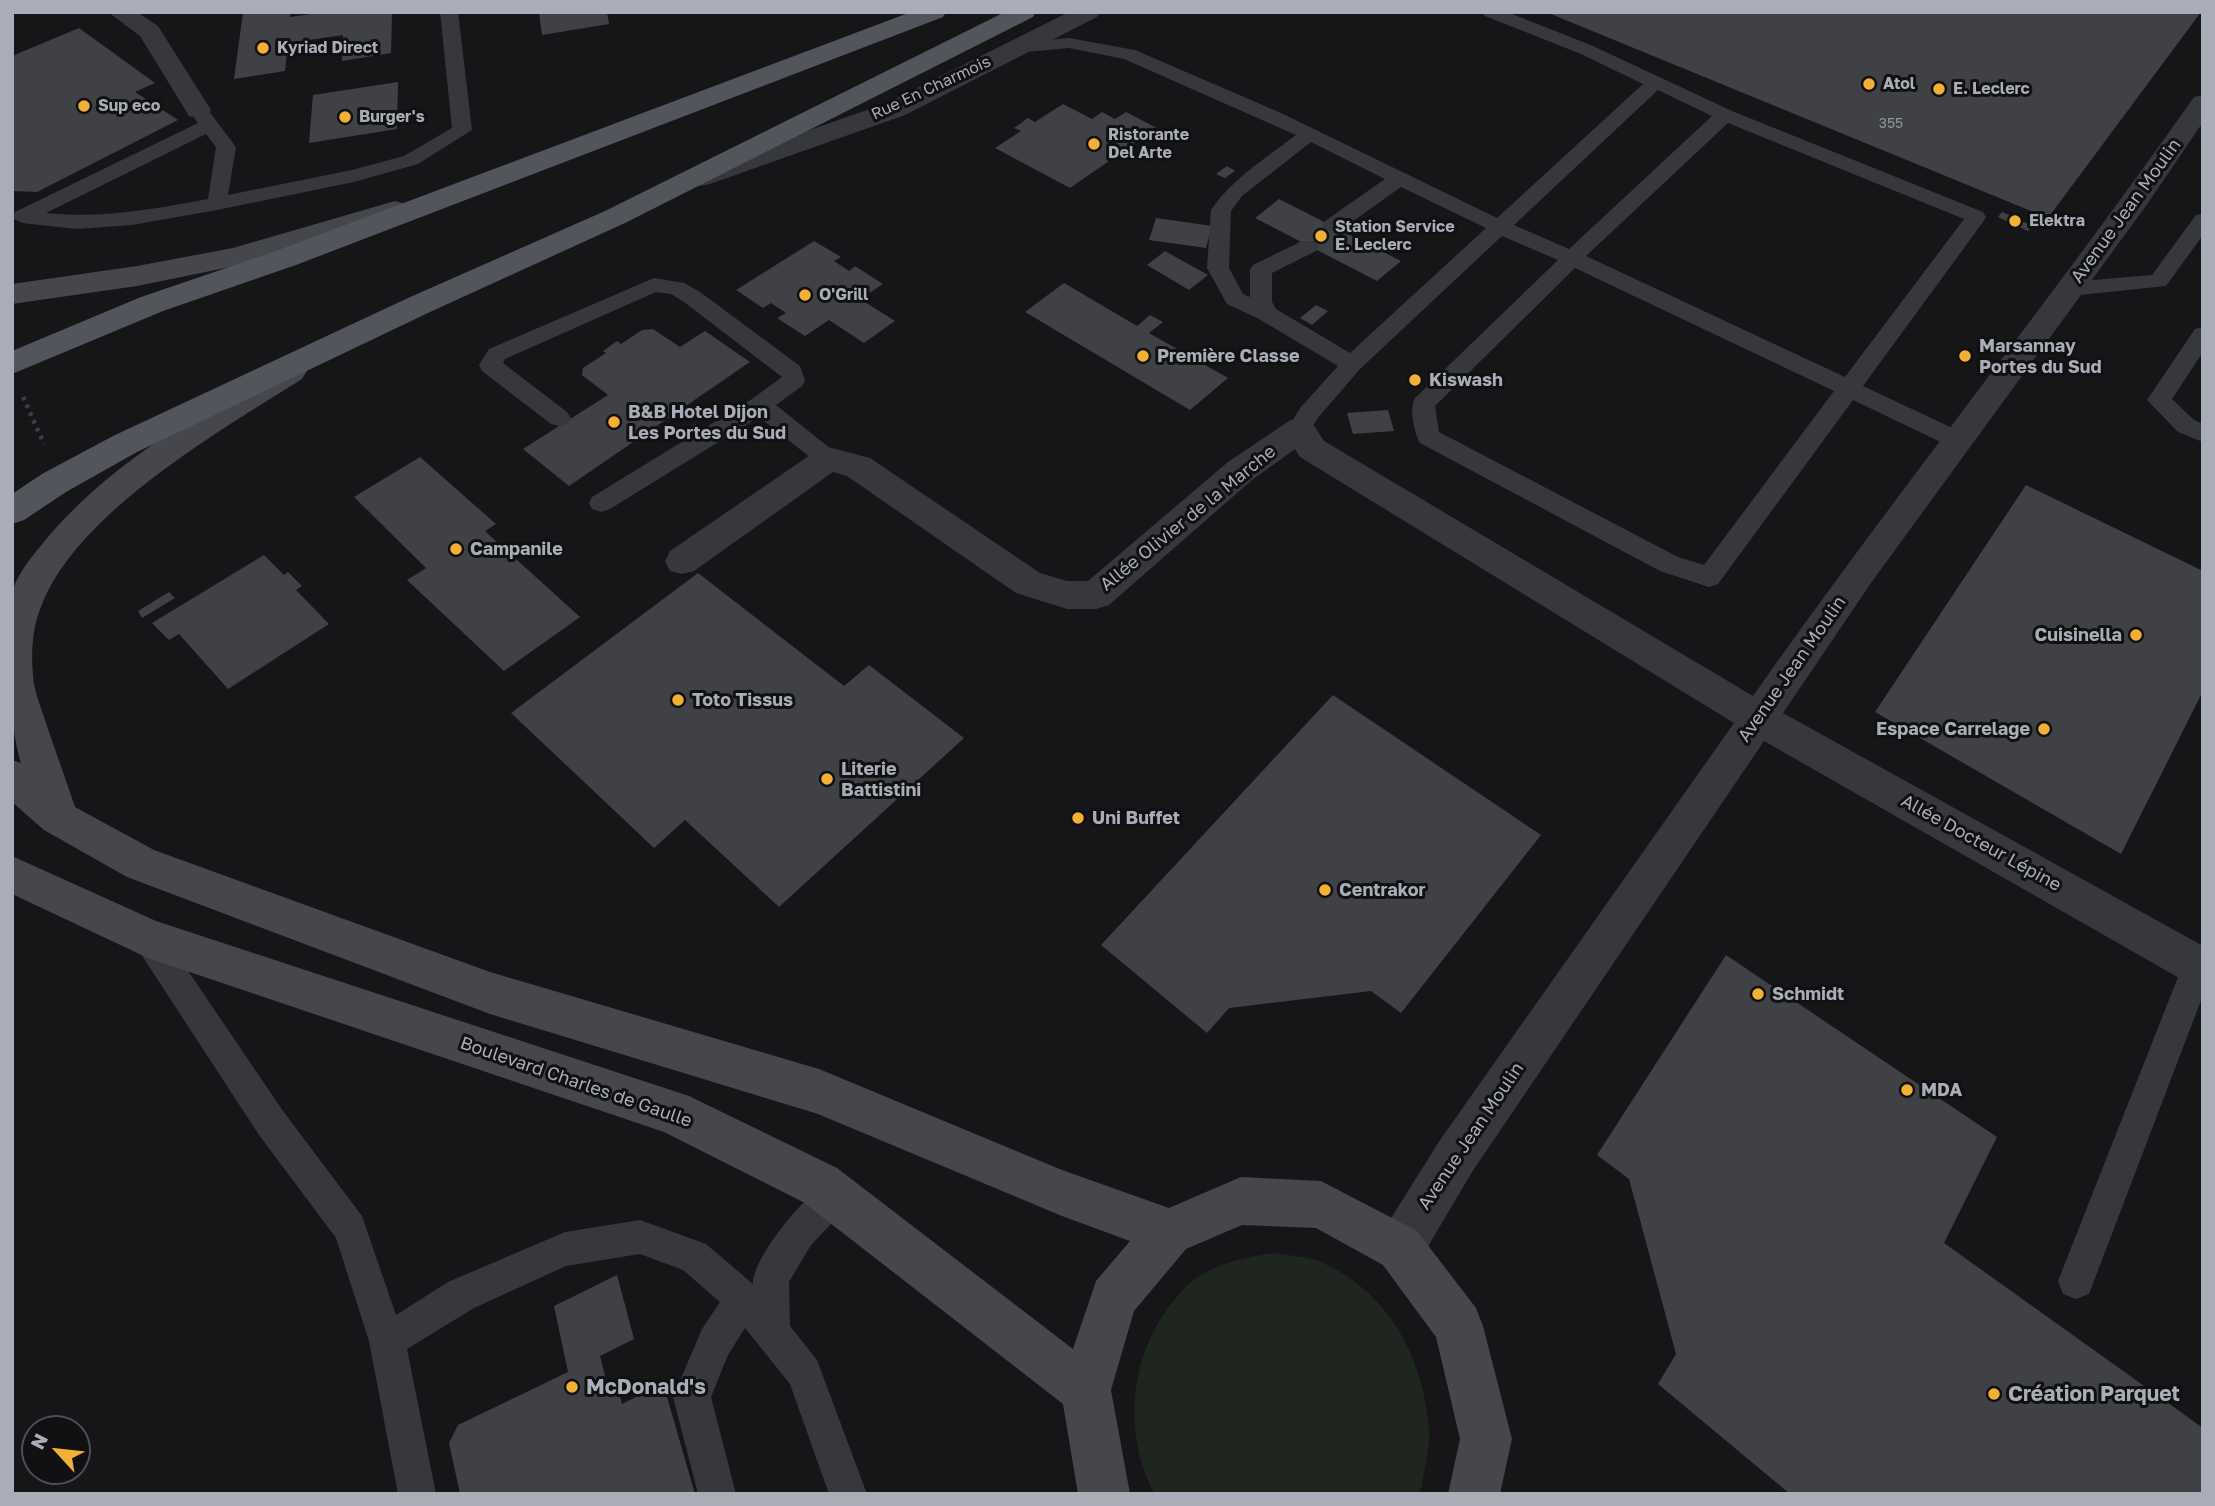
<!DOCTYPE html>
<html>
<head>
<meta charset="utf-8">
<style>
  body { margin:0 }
  #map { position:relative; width:2215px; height:1506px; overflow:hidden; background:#161618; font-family:"Golos Text",sans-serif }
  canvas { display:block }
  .frame { position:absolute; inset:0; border:14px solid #a8adb8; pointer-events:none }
  .north { position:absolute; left:21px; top:1415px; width:70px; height:70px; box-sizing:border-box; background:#111113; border:2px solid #4d4f55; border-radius:50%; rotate:297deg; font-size:19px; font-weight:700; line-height:28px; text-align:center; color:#a8adb8 }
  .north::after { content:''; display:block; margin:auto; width:24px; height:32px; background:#f2b134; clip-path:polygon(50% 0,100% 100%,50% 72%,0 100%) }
</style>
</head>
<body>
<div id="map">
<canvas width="2215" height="1506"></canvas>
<div class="frame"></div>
<div class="north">N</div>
</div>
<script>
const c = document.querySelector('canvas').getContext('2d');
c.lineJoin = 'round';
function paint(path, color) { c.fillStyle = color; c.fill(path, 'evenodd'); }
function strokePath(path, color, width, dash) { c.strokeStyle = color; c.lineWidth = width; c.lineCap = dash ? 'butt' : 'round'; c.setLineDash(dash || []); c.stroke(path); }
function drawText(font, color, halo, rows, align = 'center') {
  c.font = font + ' "Golos Text",sans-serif'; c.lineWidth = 6; c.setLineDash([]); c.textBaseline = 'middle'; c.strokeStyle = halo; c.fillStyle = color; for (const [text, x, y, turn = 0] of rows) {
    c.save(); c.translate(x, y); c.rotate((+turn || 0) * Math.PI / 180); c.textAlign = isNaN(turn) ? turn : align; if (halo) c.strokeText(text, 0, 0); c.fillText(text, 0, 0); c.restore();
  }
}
const green = new Path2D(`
  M1274 1253C1289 1256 1307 1256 1321 1262 1389 1292 1423 1357 1429 1428 1431 1446 1424 1468 1422 1486L1418 1494H1155C1122 1435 1130 1354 1172 1303 1178 1296 1183 1288 1190 1283 1215 1263 1243 1258 1274 1253Z`);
const building = new Path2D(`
  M243 12H291L290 17 326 12H392L391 53 342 61 343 35 288 43 285 71 234 79Z
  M539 12H607L609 24 542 35Z
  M1546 12H2201L2048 218Z
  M79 28 155 83 135 92 178 120 37 192 12 191V56Z
  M398 82 397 129 309 143 313 95Z
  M1063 104 1092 119 1102 112 1115 119 1126 112 1157 128 1070 188 995 148 1021 131 1014 128 1028 118 1035 122Z
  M1227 166 1235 171 1225 178 1216 174Z
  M1279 199 1401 261 1377 281 1255 218Z
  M2002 212 2033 226 2028 231 1998 217Z
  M1156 218 1212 226 1206 248 1149 240Z
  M814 241 841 257 834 261 849 271 855 266 883 284 860 299 895 321 864 343 829 320 805 336 777 318 786 313 771 303 763 308 736 290Z
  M1165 251 1208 275 1189 290 1147 265Z
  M1064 283 1137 326 1150 315 1163 322 1149 333 1228 378 1190 410 1025 312Z
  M1316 305 1328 311 1312 325 1300 318Z
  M653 329 680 347 705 331 750 362 569 486 523 449 608 395 582 375 583 368 606 353 603 351 617 341 621 344 642 330Z
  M1388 410 1394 431 1353 434 1347 413Z
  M420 457 496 524 485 531 580 617 504 671 407 580 426 568 354 497Z
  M2026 485 2203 571V691L2121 854 1875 712Z
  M264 555 284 575 288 572 302 586 296 590 329 624 228 689 179 634 169 640 152 623Z
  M698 573 844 686 869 665 964 738 779 907 685 820 654 848 511 713Z
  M169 592 175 598 142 618 138 611Z
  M1333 695 1541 835 1401 1013 1371 991 1229 1008 1207 1033 1101 945Z
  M1726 955 1997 1137 1944 1243 2203 1428V1494H1790L1658 1384 1676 1354 1629 1179 1597 1155Z
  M617 1275 634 1339 600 1356 609 1391 619 1393 622 1404 663 1383 695 1494H460L449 1443 458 1425 568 1372 554 1306Z`);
const path = new Path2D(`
  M23 397 44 444`);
const lane = new Path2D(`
  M440 12H458L472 130 418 164 354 182 217 210 132 225 77 229 22 223 12 218 15 212 198 123 189 110 198 104 205 106 236 147 228 195 352 170 404 156 452 128ZM206 134 216 147 208 199C154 209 101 219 46 213Z
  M1482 12H1507L1593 46 1732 111 1983 212 1986 217 1983 222 1863 386 1965 434 1969 440 1965 446 1957 449 1949 446 1853 400 1718 584 1709 587 1660 571 1420 443C1414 432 1409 409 1415 398L1558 260 1502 236 1360 369 1317 419 1308 435 1300 437 1292 435 1288 429 1300 408 1338 366 1259 319 1227 304 1207 268 1211 210C1232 179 1266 158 1296 135L1124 59 1069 48 1015 53 1006 48 1015 43 1069 38 1135 50 1281 113 1497 218 1643 84 1581 54 1485 16ZM1658 90 1712 116 1569 249 1514 225ZM1728 123 1964 219 1845 377 1586 256ZM1311 142 1385 179 1325 221 1322 226 1325 231H1339L1401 187 1486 228 1350 353 1276 309 1272 302V273L1316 251 1319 246 1316 241H1302L1253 265 1250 270V297L1243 294 1229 268 1231 211 1242 196ZM1575 268 1834 391 1704 565 1678 557 1439 432 1435 406Z
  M2203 214V235L2166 286 2070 296 2062 294 2059 289 2062 284 2070 282 2152 275 2196 215Z
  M654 278 684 283 700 292 800 366 805 380 802 386 776 405 836 453 840 459 836 465 828 468 820 465 759 417 610 509 601 512 592 509 589 503 592 497 752 399 782 377 684 302 671 294 656 292 505 359 503 363 567 412 571 418 567 424 559 426 551 424 482 371 479 365 489 349Z
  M2203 327V352L2172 399 2194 420 2203 424V442L2178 432 2147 400 2195 329Z
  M148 924 159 928 283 1111 362 1216 396 1315 448 1282 565 1232 640 1220 706 1244 753 1284C753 1256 809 1189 834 1179L846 1184 851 1196 846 1208 811 1245 789 1282 790 1326 817 1360 867 1494H829L790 1384 745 1328 728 1355 711 1397 736 1494H698L673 1397 702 1329 720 1302 683 1270 640 1254 566 1266 474 1308 407 1349 436 1494H398L369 1341 336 1238 259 1135 137 948 133 938 137 928Z
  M2198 952 2203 954V995L2089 1294 2076 1299 2063 1294 2058 1281 2182 967 2187 957Z`);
const street = new Path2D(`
  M108 12H137L158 26 211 110 207 116 198 118 189 116 140 36Z
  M1069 12H1100L1097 17 905 115 710 184 700 186 690 184 686 178 690 172 887 103Z
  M2203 95V122L2148 203 1871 583 1783 713 2203 946V989L2188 983 1764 741 1472 1172 1417 1265 1400 1272 1383 1265 1376 1248 1383 1231 1440 1140 1734 723 1300 457 1295 449 1252 480 1109 605 1096 609H1067L1016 593 847 476 833 472 694 571 682 574 670 571 665 561 670 551 816 451 828 447 870 458 1040 573 1067 581H1088L1228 462 1289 421 1300 417 1311 421 1324 441 1753 696C1896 493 2051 300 2194 97Z`);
const secondary = new Path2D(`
  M395 201 405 204 409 210 405 216 235 266 137 286 12 304V284L137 266 233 248Z
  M291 360 302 363 307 371 302 379C220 431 76 513 41 607 32 628 31 653 33 675 34 693 42 709 47 726 56 753 66 780 75 807L154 850 490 972 819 1069 1062 1170 1169 1208 1241 1177 1321 1181 1417 1231 1476 1308 1483 1326 1512 1439 1500 1494H1448L1460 1439 1436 1337 1383 1265 1316 1228 1242 1225 1186 1249 1134 1311 1111 1390 1130 1494H1078L1063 1404 803 1202 664 1132 148 958 12 894V856L156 921 689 1096 837 1168 1073 1349 1096 1281 1130 1241 1062 1216 818 1114 490 1014 127 877 44 830 12 802V760L21 763C11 730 12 703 12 668 12 645 8 617 12 594 15 578 29 560 39 548 102 468 195 416 280 363Z`);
const primary = new Path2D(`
  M911 12H946L943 17 296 265 163 311 12 374V351L141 297 276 251Z
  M1005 12H1036L1033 17 625 223 430 312 137 452 66 492 24 520 12 524V494L42 474 113 436 408 298 605 211Z`);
const markers = [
  [263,48,7,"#f2b134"],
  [1869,84,7,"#f2b134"],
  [1939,89,7,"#f2b134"],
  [84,106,7,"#f2b134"],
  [345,117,7,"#f2b134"],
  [1094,144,7,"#f2b134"],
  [2015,221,7,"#f2b134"],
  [1321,236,7,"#f2b134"],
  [805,295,7,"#f2b134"],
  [1143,356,7,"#f2b134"],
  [1965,356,7,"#f2b134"],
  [1415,380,7,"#f2b134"],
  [614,422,7,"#f2b134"],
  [456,549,7,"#f2b134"],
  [2136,635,7,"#f2b134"],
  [678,700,7,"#f2b134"],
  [2044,729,7,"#f2b134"],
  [827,779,7,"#f2b134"],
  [1078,818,7,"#f2b134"],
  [1325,890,7,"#f2b134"],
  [1758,994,7,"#f2b134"],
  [1907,1090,7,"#f2b134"],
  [572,1387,7,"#f2b134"],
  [1994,1394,7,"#f2b134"]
];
const numberNames = [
  ["355",1891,124]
];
const farPoinames = [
  ["Kyriad Direct",277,48],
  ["Atol",1883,84],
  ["E. Leclerc",1953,89],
  ["Sup eco",98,106],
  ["Burger's",359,117],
  ["Ristorante",1108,135],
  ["Del Arte",1108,153],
  ["Elektra",2029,221],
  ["Station Service",1335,227],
  ["E. Leclerc",1335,245],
  ["O'Grill",819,295]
];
const farStreetnames = [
  ["Rue En Charmois",931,88,-25]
];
const streetNames = [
  ["Avenue Jean Moulin",2126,211,-54],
  ["Allée Olivier de la Marche",1188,518,-39],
  ["Avenue Jean Moulin",1792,669,-55],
  ["Allée Docteur Lépine",1981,843,29],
  ["Boulevard Charles de Gaulle",576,1082,19],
  ["Avenue Jean Moulin",1471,1136,-56]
];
const poiNames = [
  ["Marsannay",1979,346],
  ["Portes du Sud",1979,367],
  ["Première Classe",1157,356],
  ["Kiswash",1429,380],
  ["B&B Hotel Dijon",628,412],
  ["Les Portes du Sud",628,433],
  ["Campanile",470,549],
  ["Cuisinella",2122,635,"right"],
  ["Toto Tissus",692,700],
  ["Espace Carrelage",2030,729,"right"],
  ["Literie",841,769],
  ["Battistini",841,790],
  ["Uni Buffet",1092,818],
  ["Centrakor",1339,890],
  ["Schmidt",1772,994],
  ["MDA",1921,1090]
];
const nearPoinames = [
  ["McDonald's",586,1387],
  ["Création Parquet",2008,1394]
];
paint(green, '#1e261f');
paint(building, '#404145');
strokePath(path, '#3d3f44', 4.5, [3.5, 5]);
paint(lane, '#37383d');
paint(street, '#37383d');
paint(secondary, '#45474d');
paint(primary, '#53555c');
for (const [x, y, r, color] of markers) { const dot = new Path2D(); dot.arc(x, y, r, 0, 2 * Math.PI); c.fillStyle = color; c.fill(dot); strokePath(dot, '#111113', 2.5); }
drawText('14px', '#8e929b', null, numberNames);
drawText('bold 16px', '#a8adb8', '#111113', farPoinames, 'left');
drawText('16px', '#a8adb8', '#111113', farStreetnames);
drawText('18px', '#a8adb8', '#111113', streetNames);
drawText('bold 18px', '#a8adb8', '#111113', poiNames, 'left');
drawText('bold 21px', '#a8adb8', '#111113', nearPoinames, 'left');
</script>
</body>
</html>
